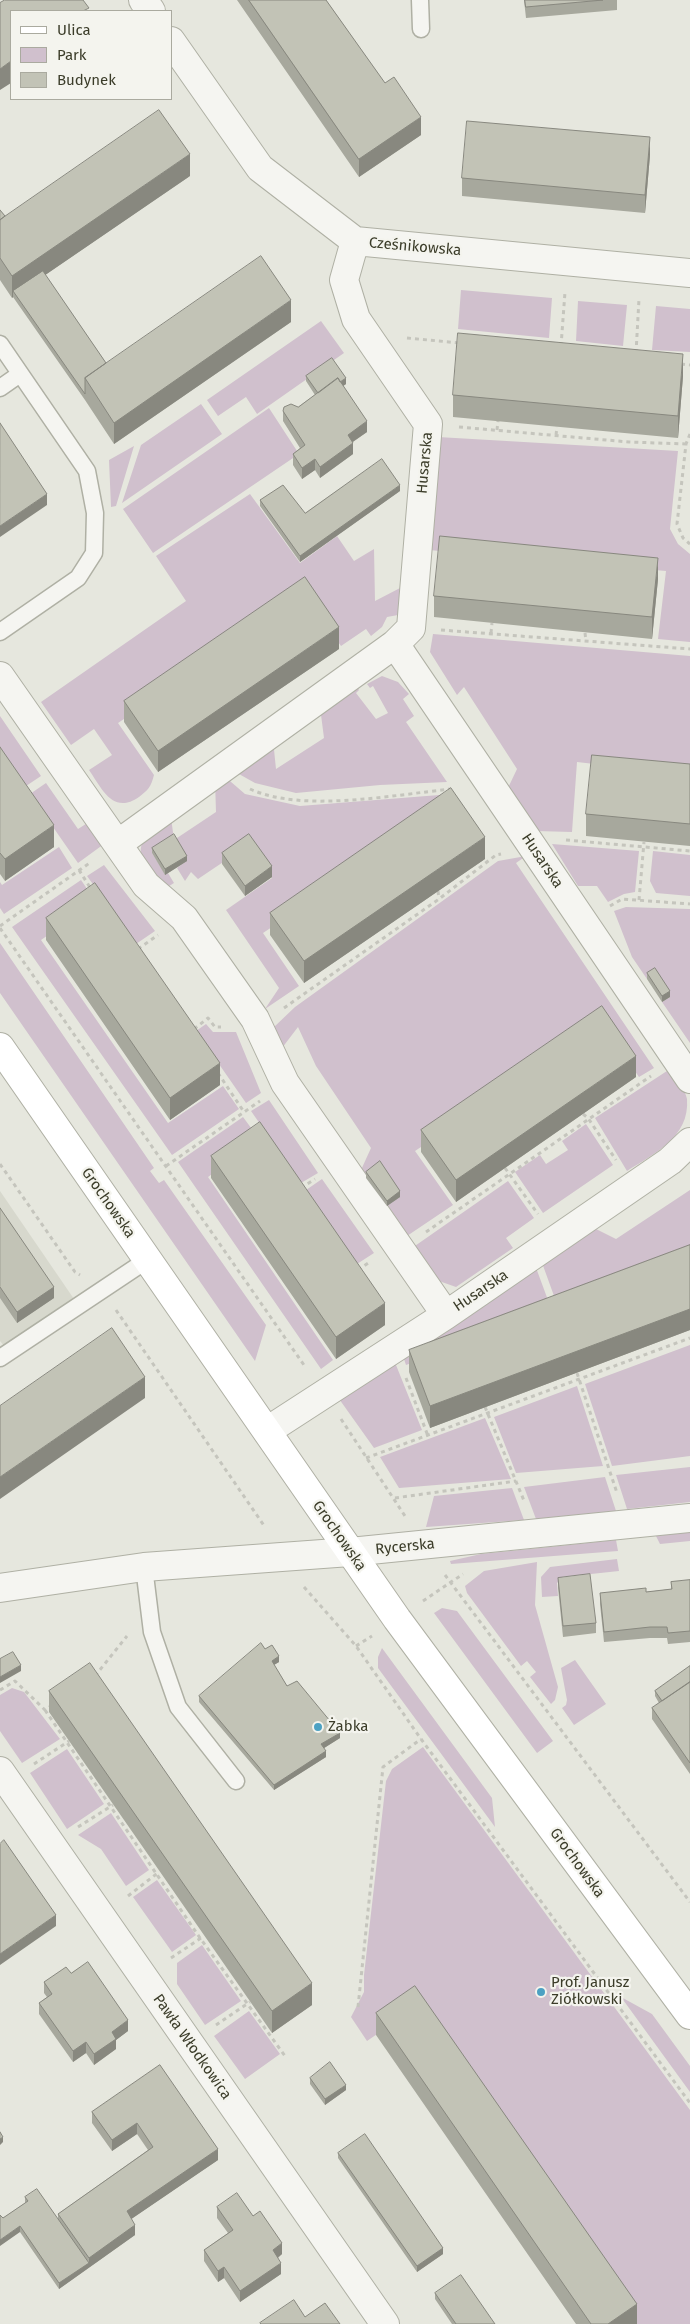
<!DOCTYPE html>
<html>
<head>
<meta charset="utf-8">
<style>
  body { margin:0 }
  #map { position:relative; width:690px; height:2324px; overflow:hidden; background:#e6e7de; font-family:"Fira Sans",sans-serif }
  canvas { display:block }
  .legend { position:absolute; left:10px; top:10px; width:162px; height:90px; box-sizing:border-box; background:#f4f4ee; border:1px solid #aaaa9f; margin:0; padding:6px 9px; list-style:none; font-size:15px; color:#3b3c29 }
  .legend li { display:flex; align-items:center; gap:10px; height:25px }
  .legend b { width:25px; border:1px solid #aaaa9f }
</style>
</head>
<body>
<div id="map">
<canvas width="690" height="2324"></canvas>
<ul class="legend">
<li><b style="height:6px;background:#fff"></b>Ulica</li>
<li><b style="height:14px;background:#d0c0cd"></b>Park</li>
<li><b style="height:14px;background:#c2c3b6"></b>Budynek</li>
</ul>
</div>
<script>
const c = document.querySelector('canvas').getContext('2d');
c.lineJoin = 'round';
function paint(path, color) { c.fillStyle = color; c.fill(path, 'evenodd'); }
function strokePath(path, color, width, dash) { c.strokeStyle = color; c.lineWidth = width; c.lineCap = dash ? 'butt' : 'round'; c.setLineDash(dash || []); c.stroke(path); }
function drawText(font, color, halo, rows, align = 'center') {
  c.font = font + ' "Fira Sans",sans-serif'; c.lineWidth = 4.5; c.setLineDash([]); c.textBaseline = 'middle'; c.strokeStyle = halo; c.fillStyle = color; for (const [text, x, y, turn = 0] of rows) {
    c.save(); c.translate(x, y); c.rotate((+turn || 0) * Math.PI / 180); c.textAlign = isNaN(turn) ? turn : align; if (halo) c.strokeText(text, 0, 0); c.fillText(text, 0, 0); c.restore();
  }
}
const built = new Path2D(`
  M0 1191 74 1299 5 1347 0 1341Z`);
const green = new Path2D(`
  M461 290 552 298 549 338 458 329Z
  M578 301 627 305 623 346 576 341Z
  M656 306 690 309V352L652 350Z
  M321 321 344 353 257 414 246 397 218 416 207 400Z
  M201 404 222 434 122 503 141 445Z
  M269 408 299 454 153 553 123 509Z
  M438 437 678 451 670 529 678 544 690 554V642L658 639 666 571 429 550Z
  M134 446 116 506 111 507 109 460Z
  M250 494 300 563 337 536 354 561 374 549 375 601 402 587 398 615 387 617 382 627 371 636 366 629 341 646 306 597 118 723 154 775C151 787 148 790 139 797 113 815 102 789 89 770L112 755 94 729 71 745 41 702 186 601 156 556Z
  M433 634 690 656V775L577 762 572 832 536 831 507 790 517 769 464 687 457 695 430 652Z
  M382 676 398 682 409 694 403 699 414 716 406 722 447 782 380 785 296 793 255 783 230 769 273 740 276 769 324 738 320 707 355 684 359 690 356 693 376 719 388 713 373 686 370 688 367 684Z
  M0 716 41 776 26 786 0 748Z
  M223 775 245 794 300 806 452 794 458 803 263 933 299 986 265 1009 279 988 226 910 272 878 250 844 198 879 191 872 185 881 177 868 186 861 152 853 165 874 168 873 174 883 166 888C129 845 135 850 170 810L174 840 216 812 215 781Z
  M46 783 78 829 89 822 104 844 78 863 30 794Z
  M552 844 639 851 635 892 624 894 608 902 597 886H578Z
  M59 847 72 868 4 914 0 908V882L2 885Z
  M653 851 690 855V896L656 893 650 881Z
  M526 856 516 863 654 1068 639 1077 603 1025 415 1151 453 1205 407 1236 387 1206 400 1196 366 1178 361 1170 371 1148 316 1066 298 1027 282 1048 273 1028 295 1007 498 861Z
  M104 865 155 931 136 944 87 876Z
  M81 880 96 902 41 940 168 1123 223 1086 239 1109 172 1155 12 927Z
  M626 907 690 909V1043L662 1002 670 997 655 974 647 979 632 957 614 911Z
  M0 943 154 1168 150 1171 159 1183 164 1180 266 1325 255 1361 0 993Z
  M206 1024 213 1032H236L261 1093 246 1103 196 1031Z
  M670 1069C676 1078 685 1089 687 1099 690 1138 653 1154 627 1171L595 1118Z
  M269 1100 318 1173 301 1183 251 1111Z
  M243 1117 260 1140 208 1177 333 1360 321 1369 178 1162Z
  M586 1124 613 1165 543 1213 515 1172 540 1155 546 1164 568 1150 562 1141Z
  M322 1179 374 1253 357 1264 306 1190Z
  M508 1181 534 1218 506 1238 513 1248 456 1287 439 1281 412 1248Z
  M690 1190V1262L558 1307 541 1260 590 1226 616 1239Z
  M535 1265 552 1311 406 1365 402 1353Z
  M690 1345V1456L612 1466 585 1384Z
  M394 1360 422 1430 374 1448 337 1396Z
  M577 1386 603 1466 516 1473 494 1417Z
  M485 1418 511 1479 399 1488 380 1457Z
  M690 1467V1502L627 1509 616 1475Z
  M605 1477 616 1511 536 1519 524 1487Z
  M512 1488 524 1520 426 1527 434 1496Z
  M690 1532V1541L660 1544 656 1536Z
  M616 1540 618 1551 451 1564 450 1561 481 1554Z
  M617 1559 619 1571 563 1577 557 1583 558 1596 542 1597 541 1577 550 1567Z
  M537 1562 535 1605 558 1687 555 1700 551 1704 530 1677 536 1672 527 1661 521 1666 467 1593 465 1586 484 1571Z
  M442 1608 457 1611 553 1741 537 1753 434 1613Z
  M382 1648 492 1798 495 1827 378 1668V1657Z
  M575 1660 606 1704 574 1725 562 1708 566 1705 567 1700 561 1668Z
  M12 1688 24 1692 60 1739 22 1763 0 1731V1695Z
  M423 1747 690 2110V2324H635L415 2008 367 2041 351 2017 364 1992V1975L386 1781 392 1769Z
  M67 1749 104 1804 67 1829 30 1773Z
  M111 1813 149 1870 126 1886 101 1849 78 1835Z
  M157 1880 196 1935 172 1952 133 1897Z
  M202 1945 241 2001 205 2025 177 1984V1963Z
  M621 1997 652 2014 690 2066V2092Z
  M249 2011 280 2054 245 2079 214 2036Z`);
const path = new Path2D(`
  M407 338 460 343
  M561 346 565 292
  M636 353 639 299
  M681 364 690 365
  M459 427 629 442 686 444
  M497 430 498 421
  M690 434 686 444 677 524 683 538 690 544
  M556 435 557 427
  M441 630 690 649
  M491 633 492 623
  M585 633 586 641
  M250 789C303 813 392 795 451 789
  M566 840 690 851
  M79 870 91 889
  M438 891 439 899
  M639 900 644 842
  M610 906 622 899 690 904
  M0 926 91 862
  M0 928 306 1368
  M138 949 158 935
  M284 1008 439 899 496 855 501 854
  M194 1029 208 1018 215 1027H221
  M218 1073 244 1112
  M583 1114 588 1118 616 1160
  M0 1164 75 1272 80 1275
  M166 1166 260 1101
  M505 1168 538 1214
  M301 1188 315 1179
  M426 1232 651 1076
  M358 1270 371 1261
  M116 1310 265 1527
  M577 1373 617 1493
  M406 1378 428 1436
  M485 1407 525 1503
  M341 1419 405 1516
  M366 1458 690 1338
  M395 1498 516 1481
  M445 1575 690 1902
  M304 1587 356 1646 421 1739 690 2103
  M423 1601 463 1574
  M356 1646 372 1636
  M95 1676 127 1636
  M0 1690 15 1681 45 1710 51 1706
  M45 1710 200 1938 285 2056
  M34 1764 69 1741
  M78 1827 113 1805
  M128 1896 159 1872
  M171 1958 204 1936
  M358 2007 383 1767 421 1739
  M216 2025 250 2002`);
const lane = new Path2D(`
  M420 0 421 29
  M0 344 87 471 95 513 94 553 78 578 0 632
  M0 388 20 374
  M0 1358 147 1260
  M144 1567 152 1632 178 1707 236 1781`);
const street = new Path2D(`
  M143 0 151 11
  M171 41 260 168 355 241 690 273
  M395 644 690 1079
  M0 676 146 885 184 918 255 1019 285 1083 446 1315
  M119 843 395 644 411 628 428 424 356 319 344 280 355 241
  M267 1431 446 1315 670 1161 690 1142
  M0 1588 144 1567 350 1552 690 1518
  M0 1771 385 2324`);
const secondary = new Path2D(`
  M0 1047 397 1619 690 2015`);
const wall = new Path2D(`
  M237 0H326L421 135 359 177Z
  M524 0H617V10L526 18Z
  M650 155 645 213 462 196V178Z
  M190 176 45 275 106 363 291 322 114 444 85 400 13 297 12 298 0 280V210L5 216Z
  M306 376 346 384 343 386 367 432 353 442V454L320 478 315 470 302 479 293 465V454L300 448 283 421V411L298 407 315 395 306 381Z
  M683 376 678 438 453 417V395Z
  M400 491 300 562 260 506V500L305 513Z
  M658 579 652 639 434 617V596Z
  M339 649 158 772 124 722V701Z
  M0 747 54 847 5 881 0 874Z
  M690 764V846L586 836V814Z
  M152 848 187 861 165 875 152 853Z
  M222 853 272 877 245 896 222 864Z
  M485 859 304 983 270 935V913Z
  M46 918 220 1085 170 1120 46 940Z
  M647 973 670 997 662 1002 647 979Z
  M636 1077 456 1202 421 1152V1130Z
  M211 1156 385 1325 336 1359 211 1178Z
  M366 1172 400 1197 387 1206 366 1178Z
  M0 1208 54 1298 17 1323 0 1298Z
  M690 1245V1330L430 1428 409 1372V1350Z
  M558 1578 596 1623V1633L563 1637 558 1588Z
  M690 1580V1642L668 1644 667 1638H650L604 1642 600 1604V1593L646 1592 671 1589V1582Z
  M265 1649 279 1662 274 1665 287 1686 340 1738 324 1748 326 1757 274 1790 199 1702V1696Z
  M690 1666V1774L652 1719V1708L659 1703 655 1696V1691Z
  M49 1691 312 2005 272 2033 49 1712Z
  M71 1973 128 2031 116 2040V2049L94 2065 86 2053 73 2062 39 2014V2003L47 1997 44 1993V1982Z
  M376 2013 637 2324H576L376 2035Z
  M160 2065 218 2160 131 2219 135 2235 59 2289 20 2232 3 2218 25 2203V2197L58 2219V2214L148 2150 137 2134 112 2151 92 2123V2112Z
  M310 2078 346 2090 325 2105 310 2084Z
  M338 2153 443 2254 417 2272 338 2158Z
  M217 2207 253 2216 282 2254 278 2258 281 2274 240 2302 224 2278 218 2282 204 2261V2250L228 2233 217 2218Z
  M435 2293 495 2324H452L435 2299Z`);
const shadedWall = new Path2D(`
  M11 61V83L0 90V69Z
  M421 117V135L359 177V159Z
  M650 137V155L645 213V195Z
  M190 154V176L16 295 13 291V297L12 298V276Z
  M291 300V322L114 444V423Z
  M683 354V376L678 438V416Z
  M346 378V384L320 402V396Z
  M367 421V432L348 445V435Z
  M353 443V454L320 478V467Z
  M315 459V470L302 479V468Z
  M400 485V491L300 562V556Z
  M47 494V505L0 537V526Z
  M658 558V579L652 639V617Z
  M339 627V649L158 772V751Z
  M54 825V847L5 881V859Z
  M485 837V859L304 983V961Z
  M187 856V861L165 875V869Z
  M272 866V877L245 896V886Z
  M670 991V997L662 1002V996Z
  M636 1056V1077L456 1202V1180Z
  M220 1063V1085L170 1120V1098Z
  M400 1191V1197L387 1206V1201Z
  M54 1287V1298L17 1323V1312Z
  M385 1303V1325L336 1359V1337Z
  M690 1309V1330L430 1428V1406Z
  M145 1377V1398L0 1499V1477Z
  M279 1656V1662L272 1666V1661Z
  M21 1665V1671L0 1683V1677Z
  M340 1733V1738L321 1750V1744Z
  M326 1751V1757L274 1790V1785Z
  M56 1915V1926L0 1965V1954Z
  M312 1983V2005L272 2033V2011Z
  M128 2020V2031L116 2040V2049L94 2065V2054L112 2032Z
  M86 2042V2053L73 2062V2051Z
  M346 2085V2090L325 2105V2099Z
  M137 2123V2134L112 2151V2140Z
  M3 2137V2142L0 2145V2139Z
  M218 2149V2160L127 2222V2211Z
  M135 2225V2235L59 2289V2283L89 2263V2258Z
  M20 2226V2232L0 2246V2240Z
  M282 2243V2254L273 2261V2250Z
  M443 2248V2254L417 2272V2266Z
  M281 2263V2274L240 2302V2291Z
  M224 2267V2278L218 2282V2271Z
  M637 2304V2324H608Z`);
const building = new Path2D(`
  M5 0H83L89 8 83 11H11V61L0 69V3Z
  M249 0H326L385 83 394 77 421 117 359 159Z
  M525 0H603L526 7Z
  M159 110 190 154 12 276 0 258V220Z
  M467 121 650 137 645 195 462 178Z
  M0 210 5 216 0 220Z
  M261 256 291 300 114 423 85 378Z
  M43 271 106 363 85 378V394L13 291Z
  M458 333 683 354 678 416 453 395Z
  M332 358 346 378 340 382 338 378 318 393 306 376Z
  M338 378 367 421 348 435 353 443 320 467 315 459 302 468 293 454 305 445 283 411 284 407 291 404 298 407Z
  M0 423 47 494 0 526Z
  M382 459 400 485 300 556 260 500 283 485 305 513Z
  M440 536 658 558 652 617 434 596Z
  M305 577 339 627 158 751 124 701Z
  M0 747 54 825 5 859 0 853Z
  M592 755 690 764V824L586 814Z
  M451 788 485 837 304 961 270 913Z
  M174 834 187 856 165 869 152 848Z
  M249 834 272 866 245 886 222 853Z
  M95 883 220 1063 170 1098 46 918Z
  M655 968 670 991 662 996 647 973Z
  M602 1006 636 1056 456 1180 421 1130Z
  M260 1122 385 1303 336 1337 211 1156Z
  M380 1161 400 1191 387 1201 366 1172Z
  M0 1208 54 1287 17 1312 0 1287Z
  M690 1245V1309L430 1406 409 1350Z
  M112 1328 145 1377 0 1477V1406Z
  M590 1574 596 1623 563 1626 558 1578Z
  M690 1580V1631L668 1633 667 1627H650L604 1632 600 1593 646 1588V1592L672 1589 671 1582Z
  M261 1643 265 1649 272 1645 279 1656 272 1661 287 1686 297 1681 340 1733 321 1744 326 1751 274 1785 199 1696Z
  M13 1652 21 1665 0 1677V1659Z
  M90 1663 312 1983 272 2011 49 1691Z
  M690 1666V1682L662 1701 655 1691Z
  M690 1682V1763L652 1708Z
  M4 1840 56 1915 0 1954V1844Z
  M88 1962 128 2020 112 2032 116 2039 94 2054 86 2042 73 2051 39 2003 52 1994 44 1982 66 1967 71 1973Z
  M415 1986 637 2304 608 2324H591L376 2013Z
  M330 2062 346 2085 325 2099 310 2078Z
  M160 2065 218 2149 127 2211 135 2225 89 2258 58 2214 153 2147 137 2123 112 2140 92 2112Z
  M0 2132 3 2137 0 2139Z
  M365 2134 443 2248 417 2266 338 2153Z
  M37 2189 89 2263 59 2283 20 2226 0 2240V2215L3 2218 28 2201 25 2197Z
  M237 2193 253 2216 260 2211 282 2243 273 2250 281 2263 240 2291 224 2267 218 2271 204 2250 233 2230 217 2207Z
  M461 2275 495 2324H456L435 2293Z
  M294 2300 305 2317 325 2303 340 2324H261L260 2323Z`);
const markers = [
  [318,1727,5,"#4ca1c3"],
  [541,1992,5,"#4ca1c3"]
];
const streetNames = [
  ["Cześnikowska",415,247,5],
  ["Husarska",425,463,-85],
  ["Husarska",542,861,56],
  ["Grochowska",108,1203,55],
  ["Husarska",481,1291,-34],
  ["Grochowska",339,1536,55],
  ["Rycerska",405,1547,-6],
  ["Grochowska",577,1863,54],
  ["Pawła Włodkowica",192,2047,55]
];
const poiNames = [
  ["Żabka",328,1727],
  ["Prof. Janusz",551,1983],
  ["Ziółkowski",551,2000]
];
paint(built, '#d7d8cd');
paint(green, '#d0c0cd');
strokePath(lane, '#afb0a4', 19);
strokePath(street, '#afb0a4', 30);
strokePath(secondary, '#afb0a4', 30);
strokePath(path, '#c5c5bd', 3, [4, 4]);
strokePath(lane, '#f5f5f1', 16);
strokePath(street, '#f5f5f1', 28);
strokePath(secondary, '#fff', 28);
paint(wall, '#a7a89d');
paint(shadedWall, '#88887f');
paint(building, '#c2c3b6');
strokePath(building, '#88887f', 1);
for (const [x, y, r, color] of markers) { const dot = new Path2D(); dot.arc(x, y, r, 0, 2 * Math.PI); c.fillStyle = color; c.fill(dot); strokePath(dot, '#f4f4ee', 2); }
drawText('15px', '#3b3c29', '#f4f4ee', streetNames);
drawText('15px', '#3b3c29', '#f4f4ee', poiNames, 'left');
</script>
</body>
</html>
